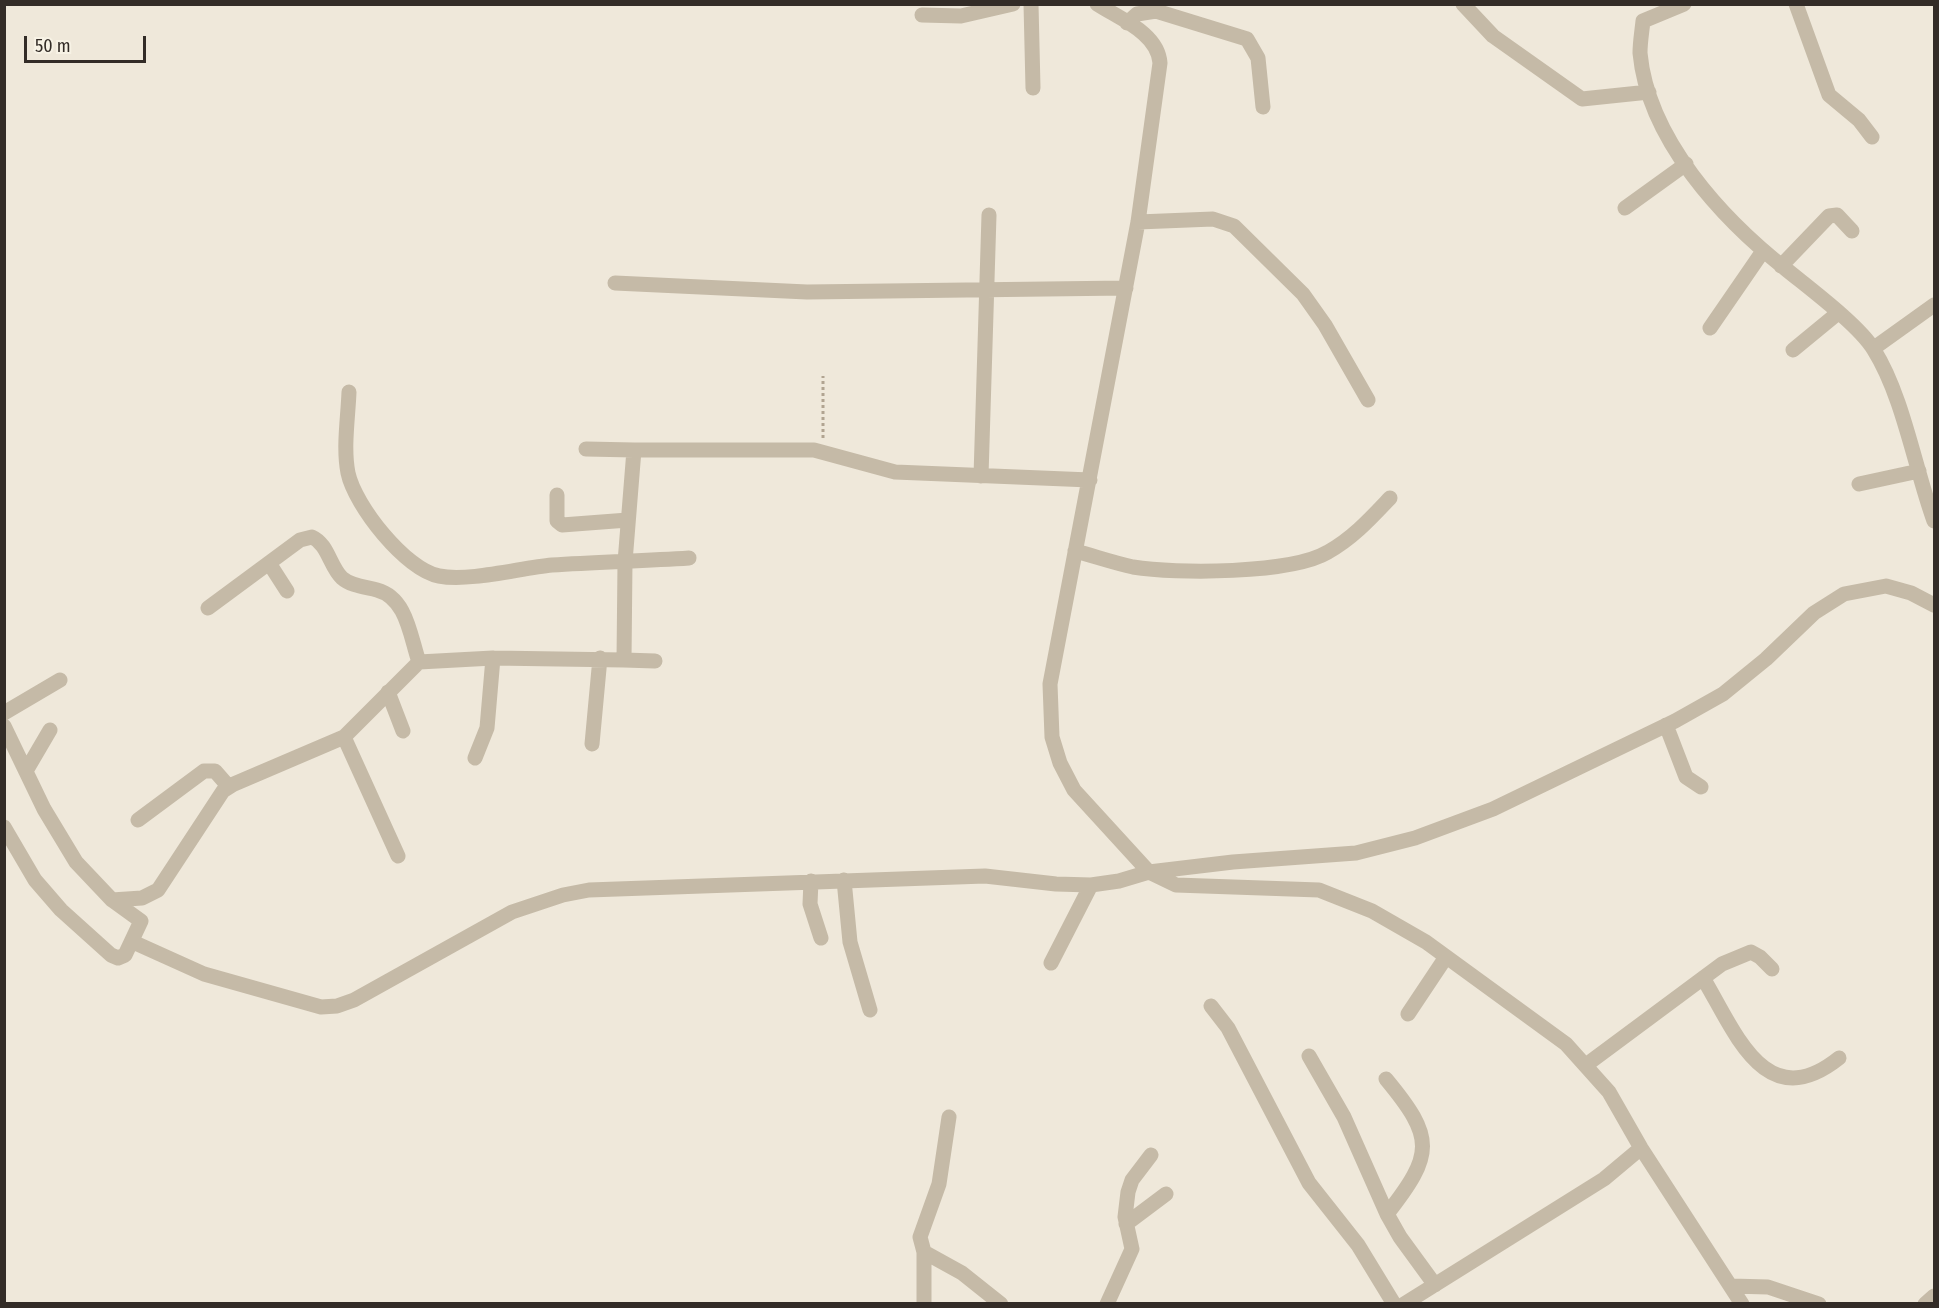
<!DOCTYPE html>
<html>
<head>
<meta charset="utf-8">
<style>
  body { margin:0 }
  #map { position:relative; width:1939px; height:1308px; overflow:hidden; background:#efe8da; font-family:"Fira Sans Condensed",sans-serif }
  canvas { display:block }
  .frame { position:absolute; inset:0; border:6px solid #332c27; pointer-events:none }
  .scale { position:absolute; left:24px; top:36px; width:122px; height:27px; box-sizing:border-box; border:3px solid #332c27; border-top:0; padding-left:8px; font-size:18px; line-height:21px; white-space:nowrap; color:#332c27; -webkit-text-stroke:4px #f7f2e5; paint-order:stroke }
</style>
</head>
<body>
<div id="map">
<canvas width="1939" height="1308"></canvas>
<div class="frame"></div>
<div class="scale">50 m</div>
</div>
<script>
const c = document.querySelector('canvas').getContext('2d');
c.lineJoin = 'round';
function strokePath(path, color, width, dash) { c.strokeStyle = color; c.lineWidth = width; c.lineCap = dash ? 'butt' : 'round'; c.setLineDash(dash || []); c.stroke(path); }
const path = new Path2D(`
  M823 438V376`);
const minor = new Path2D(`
  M1031 4 1033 88
  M1097 4C1120 19 1158 33 1160 63L1138 222 1050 684 1052 737 1060 763 1074 790 1149 872 1176 885 1319 890 1372 911 1426 942 1566 1044 1609 1092 1641 1148 1742 1304
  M1463 4 1493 36 1582 99 1649 92
  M1684 4 1643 21C1642 31 1640 42 1640 53 1648 139 1722 219 1787 270 1809 288 1860 326 1874 350 1903 396 1915 469 1934 521
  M1796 4 1829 95 1859 120 1872 137
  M922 15 961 16 1013 4
  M1127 23 1137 14 1156 11 1247 39 1258 58 1263 107
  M1625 208 1686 164
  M1138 222 1213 219 1234 226 1303 294 1325 325 1368 400
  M1781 266 1829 216 1837 215 1852 231
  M615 283 807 292 1126 288
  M1710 328 1763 251
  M1874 348 1934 305
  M1793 350 1838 313
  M349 392C348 418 343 448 348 473 355 506 406 570 439 576 469 582 520 568 552 565 597 562 643 561 689 558
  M586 449 634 450
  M981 476 989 215
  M1859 484 1919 471
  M557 495V521L562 525 628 520
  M1075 551C1094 556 1114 563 1133 567 1176 574 1291 574 1328 552 1353 538 1371 518 1390 498
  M269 563 287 591
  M208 608 300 540 312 537C328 544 330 567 342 578 351 586 366 587 377 590 407 598 410 636 419 662
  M624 660 655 661
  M388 692 403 731
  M4 713 60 680
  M1666 725 1686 777 1701 787
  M4 726 44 809 76 862 112 900 141 921 125 955 118 958 111 955 61 910 35 880 4 827
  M344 737 398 856
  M592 744 600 658
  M475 758 487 728 493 658
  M26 771 50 730
  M138 820 204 771H215L229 787
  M844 880 850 942 870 1010
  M811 881 810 904 821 938
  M112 900 142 898 158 890 223 791 234 784 344 737 419 662 493 658 624 660 625 562 634 450H814L895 472 1090 480
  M133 942 204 974 321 1007 337 1006 354 1000 512 912 563 895 589 890 985 876 1056 884 1091 885 1119 881 1149 872 1233 862 1356 853 1415 838 1493 809 1675 721 1723 694 1766 659 1814 613 1844 594 1886 586 1911 593 1934 605
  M1051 963 1091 885
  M1703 978C1735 1031 1765 1117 1839 1058
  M1211 1006 1228 1028 1309 1183 1358 1245 1394 1304
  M1408 1014 1446 957
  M1309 1056 1344 1117 1387 1214 1400 1237 1435 1285
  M1586 1065 1722 964 1751 952 1760 957 1772 969
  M1386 1079C1435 1138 1434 1154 1387 1214
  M1126 1224 1166 1194
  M924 1252 962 1273 1001 1304
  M1731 1286 1768 1287 1819 1304
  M924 1304V1252L920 1237 939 1184 949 1117
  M1107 1304 1132 1249 1125 1217 1128 1192 1132 1180 1151 1155
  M1404 1304 1604 1179 1641 1148
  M1925 1304 1934 1296`);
strokePath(path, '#b1a491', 3, [3, 3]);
strokePath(minor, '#c5baa7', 15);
</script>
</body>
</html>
